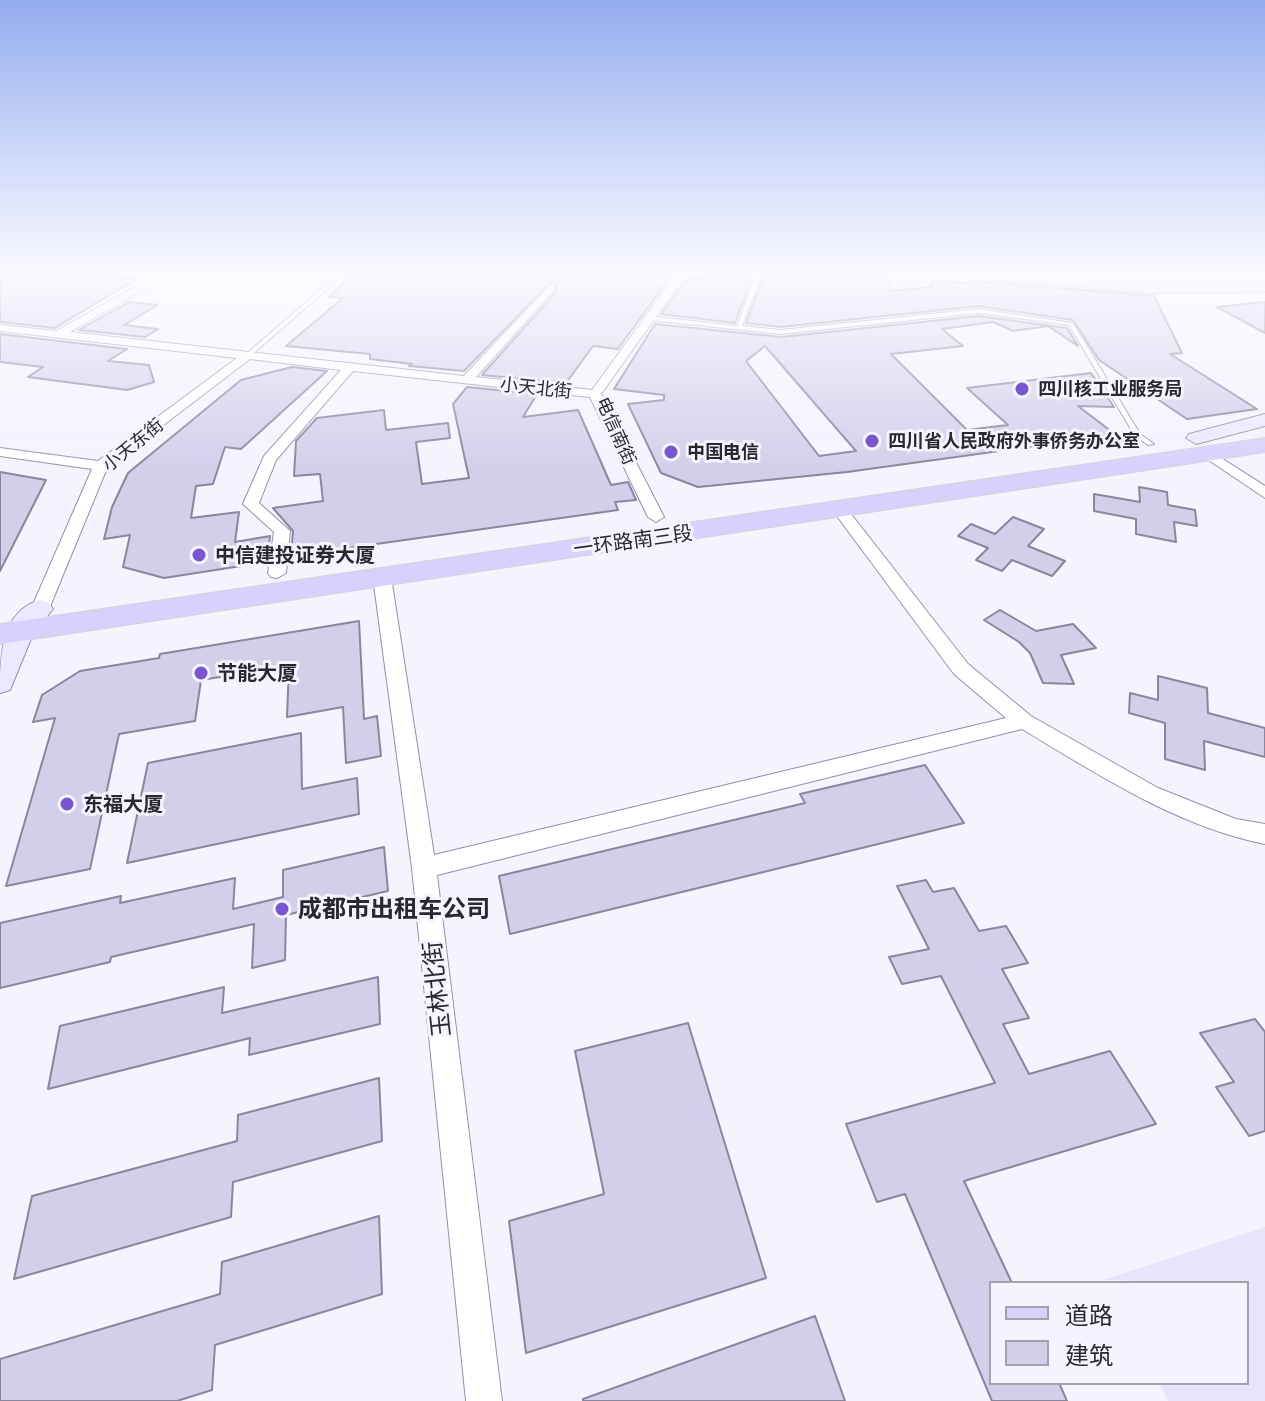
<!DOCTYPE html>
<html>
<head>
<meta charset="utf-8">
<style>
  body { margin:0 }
  #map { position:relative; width:1265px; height:1401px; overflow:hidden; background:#f5f3fe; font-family:Ubuntu,"Noto Sans SC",sans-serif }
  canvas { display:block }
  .legend { position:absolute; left:989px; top:1281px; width:260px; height:104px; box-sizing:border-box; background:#f5f3fe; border:2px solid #a3a2ac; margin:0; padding:10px 14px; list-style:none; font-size:24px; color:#292832 }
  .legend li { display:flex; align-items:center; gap:16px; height:40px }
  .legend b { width:40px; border:2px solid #a3a2ac }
</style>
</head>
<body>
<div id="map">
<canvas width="1265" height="1401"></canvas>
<ul class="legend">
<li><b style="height:10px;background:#d9d0fe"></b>道路</li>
<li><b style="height:22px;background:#d3cfeb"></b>建筑</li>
</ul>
</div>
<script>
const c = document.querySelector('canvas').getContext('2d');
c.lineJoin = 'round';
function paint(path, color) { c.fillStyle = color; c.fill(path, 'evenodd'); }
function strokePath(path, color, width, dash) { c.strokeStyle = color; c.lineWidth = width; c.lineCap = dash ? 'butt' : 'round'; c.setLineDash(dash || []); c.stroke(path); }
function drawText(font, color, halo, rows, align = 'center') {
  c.font = font + ' Ubuntu,"Noto Sans SC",sans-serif'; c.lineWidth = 6; c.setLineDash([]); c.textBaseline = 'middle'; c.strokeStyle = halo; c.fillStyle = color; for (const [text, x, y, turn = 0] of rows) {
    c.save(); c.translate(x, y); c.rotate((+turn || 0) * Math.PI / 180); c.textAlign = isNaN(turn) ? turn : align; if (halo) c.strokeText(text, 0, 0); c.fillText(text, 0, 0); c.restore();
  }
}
const built = new Path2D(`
  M893 272 955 275 951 295 964 309 915 315 899 300 848 278 893 280Z
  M1265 1227V1401H1168L1159 1383H1247V1283L1103 1280Z`);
const building = new Path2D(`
  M0 272H73L136 279 55 328 0 322Z
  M355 272H660L657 275 671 276 618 349 593 346 566 383 482 375 556 292V284L551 282 464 371 409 366 412 364 370 359V354L286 346 343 298 329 297Z
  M702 272H754L735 323 661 314 688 278 699 279Z
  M765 272 889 273 890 291 932 287 933 280 973 284V281L1154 296 1182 353 1170 354 1257 409 1187 419 1099 360 1073 320 978 306 781 327 746 323Z
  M129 302 158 305 124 325 158 329 145 337 79 330Z
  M1265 302V333L1217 307Z
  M978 316 1067 328 1078 346 1048 326 1013 331 993 322 942 329 963 346 891 354 967 430 1008 425 967 388 1091 373 1114 407 1078 406 1116 435 847 472 698 487 661 473 628 404 664 400V395L614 389 655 324 781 337ZM765 346 856 451 819 456 746 361Z
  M0 334 127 349 108 361 149 365 154 382 127 390 28 377 43 367 0 362Z
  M292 367 327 371 241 449 225 447 213 484 196 486 191 518 239 512 235 542 270 536 267 562 164 578 123 567 130 535 104 539 112 507 128 473 241 380Z
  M467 387 537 394 523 417 578 410 611 485 628 482 636 500 615 502 618 510 291 556 293 531 273 508 323 501 320 474 294 476 296 441 317 418 384 410 386 430 448 423 450 438 416 442 422 484 469 478 453 404Z
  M0 472 46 480 0 571Z
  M1139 487 1167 492 1168 505 1195 510 1197 526 1174 522 1176 542 1136 534V519L1094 511V494L1140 502Z
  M1013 517 1044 529 1028 546 1065 561 1052 576 1012 560 1002 571 976 560 988 548 958 536 971 524 995 534Z
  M1000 610 1036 631 1073 624 1096 648 1061 655 1074 684 1043 683 1030 653 1019 642 984 620Z
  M359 621 364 719 377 716 381 756 346 763 343 707 287 717 289 666 201 680 195 721 119 734 90 869 6 886 55 718 33 722 42 695 80 671 159 658 160 654Z
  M1158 676 1207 688 1208 713 1265 728V757L1204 741 1205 770 1165 759V723L1129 713 1130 693 1158 700Z
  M301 733 302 789 357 778 359 814 127 863 148 763Z
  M925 765 964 823 510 934 499 876 805 803 800 794Z
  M384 847 388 891 286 915 285 960 252 968 254 924 111 957 110 962 0 988V923L121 896 120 903 235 878 233 909 283 897V870Z
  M926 880 933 892 954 888 979 931 1006 926 1028 963 1002 969 1029 1018 1003 1024 1029 1074 1110 1051 1156 1124 964 1181 1012 1283H991V1383H1059L1067 1401H992L905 1194 877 1202 846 1124 995 1083 941 976 902 984 889 957 929 949 897 886Z
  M378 977 380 1024 249 1055 250 1038 48 1089 60 1026 224 987 222 1013Z
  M1255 1019 1265 1032V1131L1249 1136 1216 1087 1234 1082 1200 1033Z
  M688 1023 766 1278 526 1353 509 1221 604 1194 575 1051Z
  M379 1078 382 1141 233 1182 231 1217 14 1279 32 1196 237 1141 238 1115Z
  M379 1216 382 1294 215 1345 212 1390 177 1401H0V1359L220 1294 222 1262Z
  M815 1316 845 1401H583V1399Z`);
const lane = new Path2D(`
  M341 272H347L249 357H245V355Z
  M757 272H762L742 326 781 330 978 309 1073 323 1140 434 1154 444 1148 445 1135 436 1069 325 978 313 781 334 649 320 646 318 649 316 737 326Z
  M1225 272H1229L1243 289 1242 290H1238Z`);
const street = new Path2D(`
  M162 272H174L70 332 464 376 550 285 554 286V290L476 377 592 390 678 272H688L601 394 664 517 656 522 648 517 590 397 353 371 276 460 259 503 290 531 286 573 277 578 271 577 268 573 274 532 243 504 264 456 341 370 250 359 107 468 49 609 40 615 34 613 31 609 92 469 0 456V448L98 461 237 358 0 331V325L56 331Z
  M1215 454 1265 486V498L1210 461V455Z
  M839 503 844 505 968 664 1031 716 1158 788 1236 819 1265 824V844C1176 826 1099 775 1022 729L437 875 502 1401H466L412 868 373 577 382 572 391 577 434 855 1006 718 954 674 831 508Z`);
const secondary = new Path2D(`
  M959 272H1016L1150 283 1265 282V292L1150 293 966 277Z
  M1265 414V426L1196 444 1186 438 1189 434Z
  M40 600 49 603 53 609 33 634 10 690 0 693C0 660 0 611 40 600Z`);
const primary = new Path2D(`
  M1265 438V452L0 644V624Z`);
const markers = [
  [1022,389,8,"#7856d0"],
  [872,441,8,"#7856d0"],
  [671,452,8,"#7856d0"],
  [199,555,8,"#7856d0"],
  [201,673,8,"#7856d0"],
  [67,804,8,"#7856d0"],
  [282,909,8,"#7856d0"]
];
const farStreetnames = [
  ["小天北街",536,388,6],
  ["电信南街",616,431,66],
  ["小天东街",133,445,-39]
];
const farPoinames = [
  ["四川核工业服务局",1038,389],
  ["四川省人民政府外事侨务办公室",888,441],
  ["中国电信",687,452]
];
const streetNames = [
  ["一环路南三段",633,541,-8]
];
const poiNames = [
  ["中信建投证券大厦",215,555],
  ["节能大厦",217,673],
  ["东福大厦",83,804]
];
const nearPoinames = [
  ["成都市出租车公司",298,909]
];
const nearStreetnames = [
  ["玉林北街",437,989,-96]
];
paint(built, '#e8e5fa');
paint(building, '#d3cfeb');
strokePath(building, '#89869f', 2);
strokePath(lane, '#9490aa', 2);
strokePath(street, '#9490aa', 2);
strokePath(secondary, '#9490aa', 2);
strokePath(primary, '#d4d4d6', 2);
paint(lane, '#fff');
paint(street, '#fff');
paint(secondary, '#ece8ff');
paint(primary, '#d9d0fe');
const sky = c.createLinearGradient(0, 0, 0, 468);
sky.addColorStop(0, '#93acef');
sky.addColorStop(0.58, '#fafaff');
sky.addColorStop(1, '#fafaff00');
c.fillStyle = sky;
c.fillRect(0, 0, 1265, 468);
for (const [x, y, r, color] of markers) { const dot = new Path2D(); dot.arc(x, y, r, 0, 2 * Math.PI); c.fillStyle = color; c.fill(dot); strokePath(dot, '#f5f3fe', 3); }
drawText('18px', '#292832', '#f5f3fe', farStreetnames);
drawText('bold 18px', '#292832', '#f5f3fe', farPoinames, 'left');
drawText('20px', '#292832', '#f5f3fe', streetNames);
drawText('bold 20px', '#292832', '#f5f3fe', poiNames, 'left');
drawText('bold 24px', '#292832', '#f5f3fe', nearPoinames, 'left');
drawText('24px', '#292832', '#f5f3fe', nearStreetnames);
</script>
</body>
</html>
